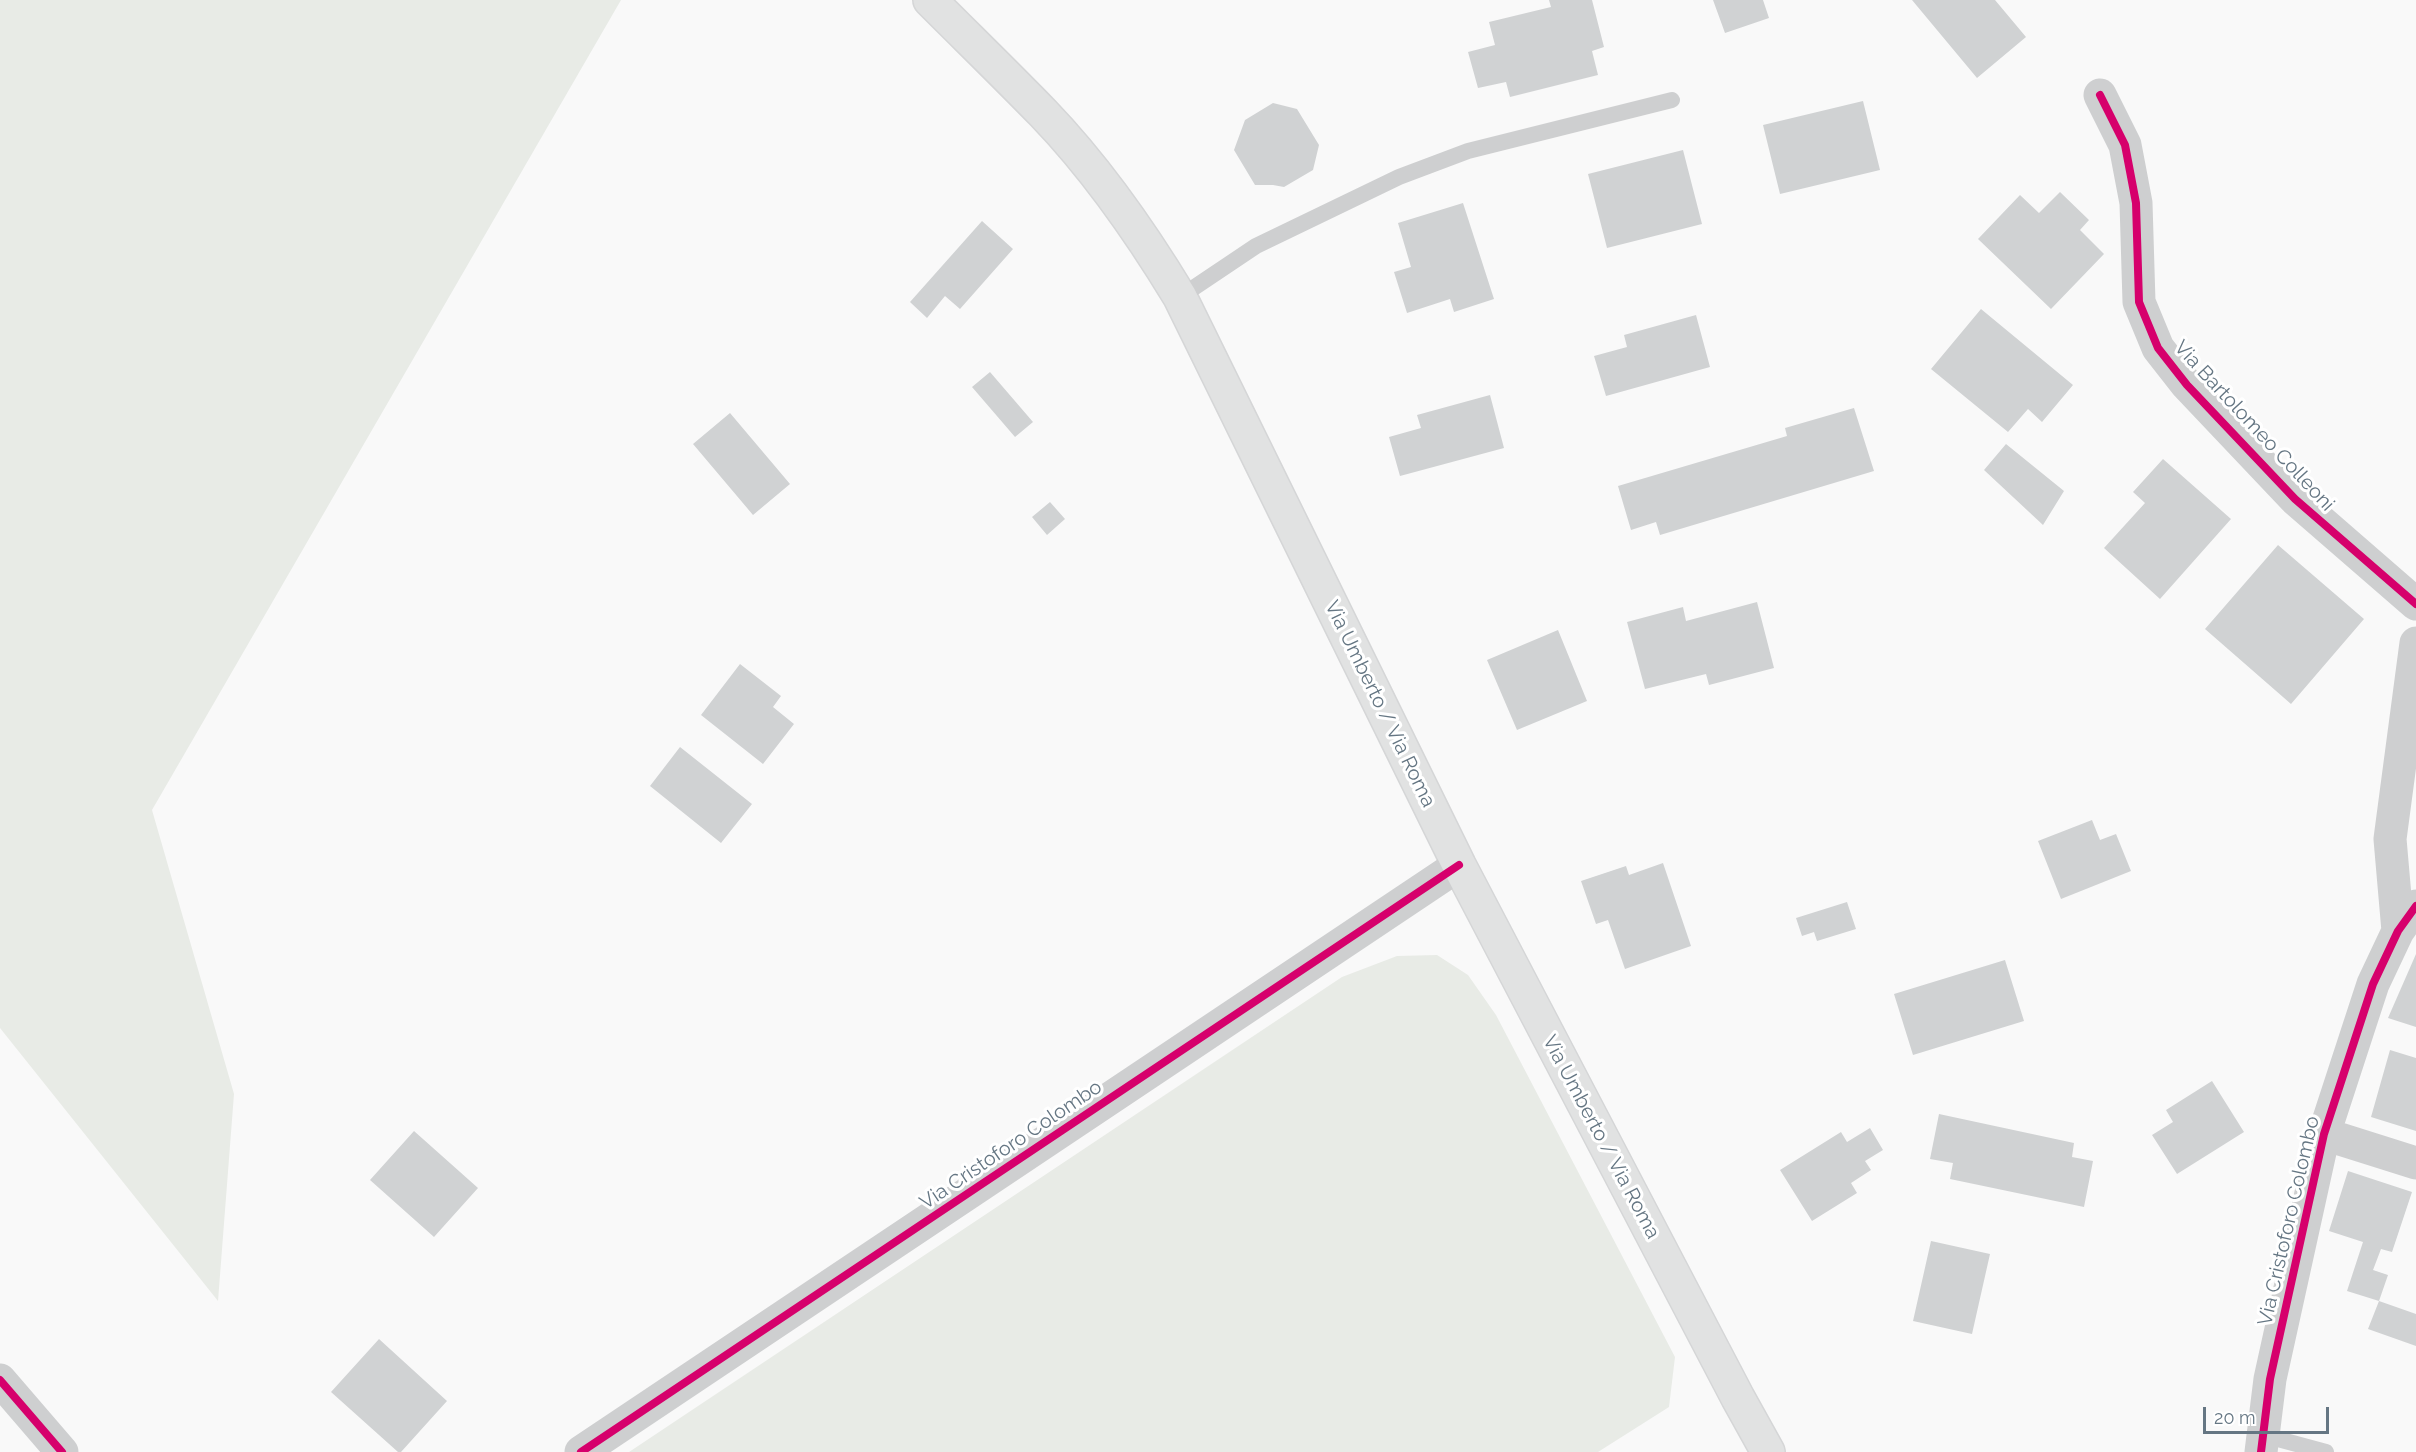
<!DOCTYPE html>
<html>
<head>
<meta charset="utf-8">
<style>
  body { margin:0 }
  #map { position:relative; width:2416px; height:1452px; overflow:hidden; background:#f9f9f9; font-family:Raleway,sans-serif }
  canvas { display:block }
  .scale { position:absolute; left:2203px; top:1407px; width:126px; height:27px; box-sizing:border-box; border:3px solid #657683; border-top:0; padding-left:8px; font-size:18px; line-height:21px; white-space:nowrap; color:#657683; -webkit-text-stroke:4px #fff; paint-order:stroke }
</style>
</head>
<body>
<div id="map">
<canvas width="2416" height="1452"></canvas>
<div class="scale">20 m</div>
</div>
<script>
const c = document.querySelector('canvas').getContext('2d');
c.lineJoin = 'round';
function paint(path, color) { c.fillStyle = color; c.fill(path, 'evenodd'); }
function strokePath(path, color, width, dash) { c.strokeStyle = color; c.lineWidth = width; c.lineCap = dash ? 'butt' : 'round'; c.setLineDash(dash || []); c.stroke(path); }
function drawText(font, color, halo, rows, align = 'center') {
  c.font = font + ' Raleway,sans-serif'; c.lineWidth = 6; c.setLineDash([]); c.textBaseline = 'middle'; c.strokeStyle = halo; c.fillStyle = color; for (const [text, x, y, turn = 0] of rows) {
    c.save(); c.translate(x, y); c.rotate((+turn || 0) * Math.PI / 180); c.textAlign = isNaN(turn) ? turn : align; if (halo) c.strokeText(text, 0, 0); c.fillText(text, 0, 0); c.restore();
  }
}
const green = new Path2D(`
  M0 0H621L152 810 234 1094 218 1301 0 1028Z
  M1437 955 1468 975 1496 1015 1675 1357 1669 1407 1598 1452H629L1342 977 1397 956Z`);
const building = new Path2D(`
  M1549 0H1592L1604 47 1592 51 1598 75 1510 97 1506 82 1478 88 1468 52 1495 45 1489 22 1551 7Z
  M1713 0H1763L1769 18 1725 33Z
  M1912 0H1995L2026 37 1977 78Z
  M1863 101 1880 170 1780 194 1763 125Z
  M1273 103 1297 109 1319 145 1313 170 1284 187 1273 185H1255L1234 150 1245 120Z
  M1683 150 1702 224 1607 248 1588 174Z
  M2060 192 2089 220 2080 230 2104 254 2051 309 1978 239 2020 195 2039 213Z
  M1463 203 1494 299 1454 312 1450 299 1407 313 1394 272 1411 267 1398 223Z
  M982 221 1013 249 960 309 945 296 927 318 910 302Z
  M1981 309 2073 385 2042 422 2028 409 2008 432 1931 369Z
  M1696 315 1710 367 1606 396 1594 356 1627 347 1624 335Z
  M990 372 1033 422 1015 437 972 387Z
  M1490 395 1504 448 1400 476 1389 437 1421 428 1417 415Z
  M1854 408 1874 471 1660 535 1656 522 1631 530 1618 486 1787 436 1785 428Z
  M730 413 790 484 753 515 693 444Z
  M2006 444 2064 491 2043 525 1984 470Z
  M2163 459 2231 519 2160 599 2104 548 2145 503 2133 492Z
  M1050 502 1065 519 1047 535 1032 517Z
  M2278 545 2364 619 2291 704 2205 629Z
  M1757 602 1774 668 1709 685 1706 674 1645 689 1627 622 1683 607 1686 621Z
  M1558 630 1587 701 1517 730 1487 660Z
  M740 664 781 696 773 707 794 724 763 764 701 715Z
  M680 747 752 804 721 843 650 786Z
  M2092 820 2100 840 2116 834 2131 871 2061 899 2038 841Z
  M1663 863 1691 946 1625 969 1608 920 1596 924 1581 881 1626 866 1629 875Z
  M1847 902 1856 929 1817 941 1814 932 1802 936 1796 918Z
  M2416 954V1027L2388 1018Z
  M2005 960 2024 1021 1913 1055 1894 994Z
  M2390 1050 2416 1058V1131L2371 1117Z
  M2212 1081 2244 1132 2177 1174 2152 1135 2173 1122 2166 1110Z
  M1939 1114 2074 1143 2072 1157 2093 1161 2084 1207 1950 1179 1953 1163 1930 1159Z
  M1870 1128 1883 1150 1865 1161 1871 1170 1851 1183 1857 1193 1812 1221 1780 1170 1841 1132 1847 1142Z
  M414 1131 478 1188 434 1237 370 1180Z
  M2348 1171 2412 1192 2392 1252 2381 1249 2373 1270 2388 1275 2379 1301 2347 1291 2363 1242 2329 1231Z
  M1931 1241 1990 1254 1972 1334 1913 1321Z
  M2379 1301 2416 1314V1346L2368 1329Z
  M379 1339 447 1401 401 1452H398L331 1392Z`);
const service = new Path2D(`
  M1180 297 1256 246 1399 177 1468 151 1672 100
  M2263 1435 2326 1452`);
const minor = new Path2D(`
  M2100 95 2125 145 2136 203 2139 302 2158 348 2187 385 2295 499 2416 604
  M2398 931 2390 839 2416 643
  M2324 1134 2416 1163
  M2261 1452 2270 1379 2324 1134 2373 984 2398 931 2416 906`);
const tertiary = new Path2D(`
  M0 1380 62 1452
  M581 1452 1459 865`);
const secondary = new Path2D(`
  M930 0C968 38 1006 75 1043 113 1096 168 1140 231 1180 297L1459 865 1738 1398 1768 1452`);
const cycleway = new Path2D(`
  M2100 95 2125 145 2136 203 2139 302 2158 348 2187 385 2295 499 2416 604
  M0 1380 62 1452
  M581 1452 1459 865
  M2261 1452 2270 1379 2324 1134 2373 984 2398 931 2416 906`);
const streetNames = [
  ["Via Bartolomeo Colleoni",2254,426,47],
  ["Via Umberto / Via Roma",1380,704,64],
  ["Via Umberto / Via Roma",1601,1137,62],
  ["Via Cristoforo Colombo",1011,1145,-34],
  ["Via Cristoforo Colombo",2289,1221,-77]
];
paint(green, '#e8ebe6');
paint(building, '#d0d2d3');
strokePath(secondary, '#d5d6d7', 36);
strokePath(service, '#cecfd0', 16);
strokePath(minor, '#cecfd0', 33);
strokePath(tertiary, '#cecfd0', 33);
strokePath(secondary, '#e1e2e2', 33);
strokePath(cycleway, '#d6006c', 8);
drawText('20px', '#657683', '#fff', streetNames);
</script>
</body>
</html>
